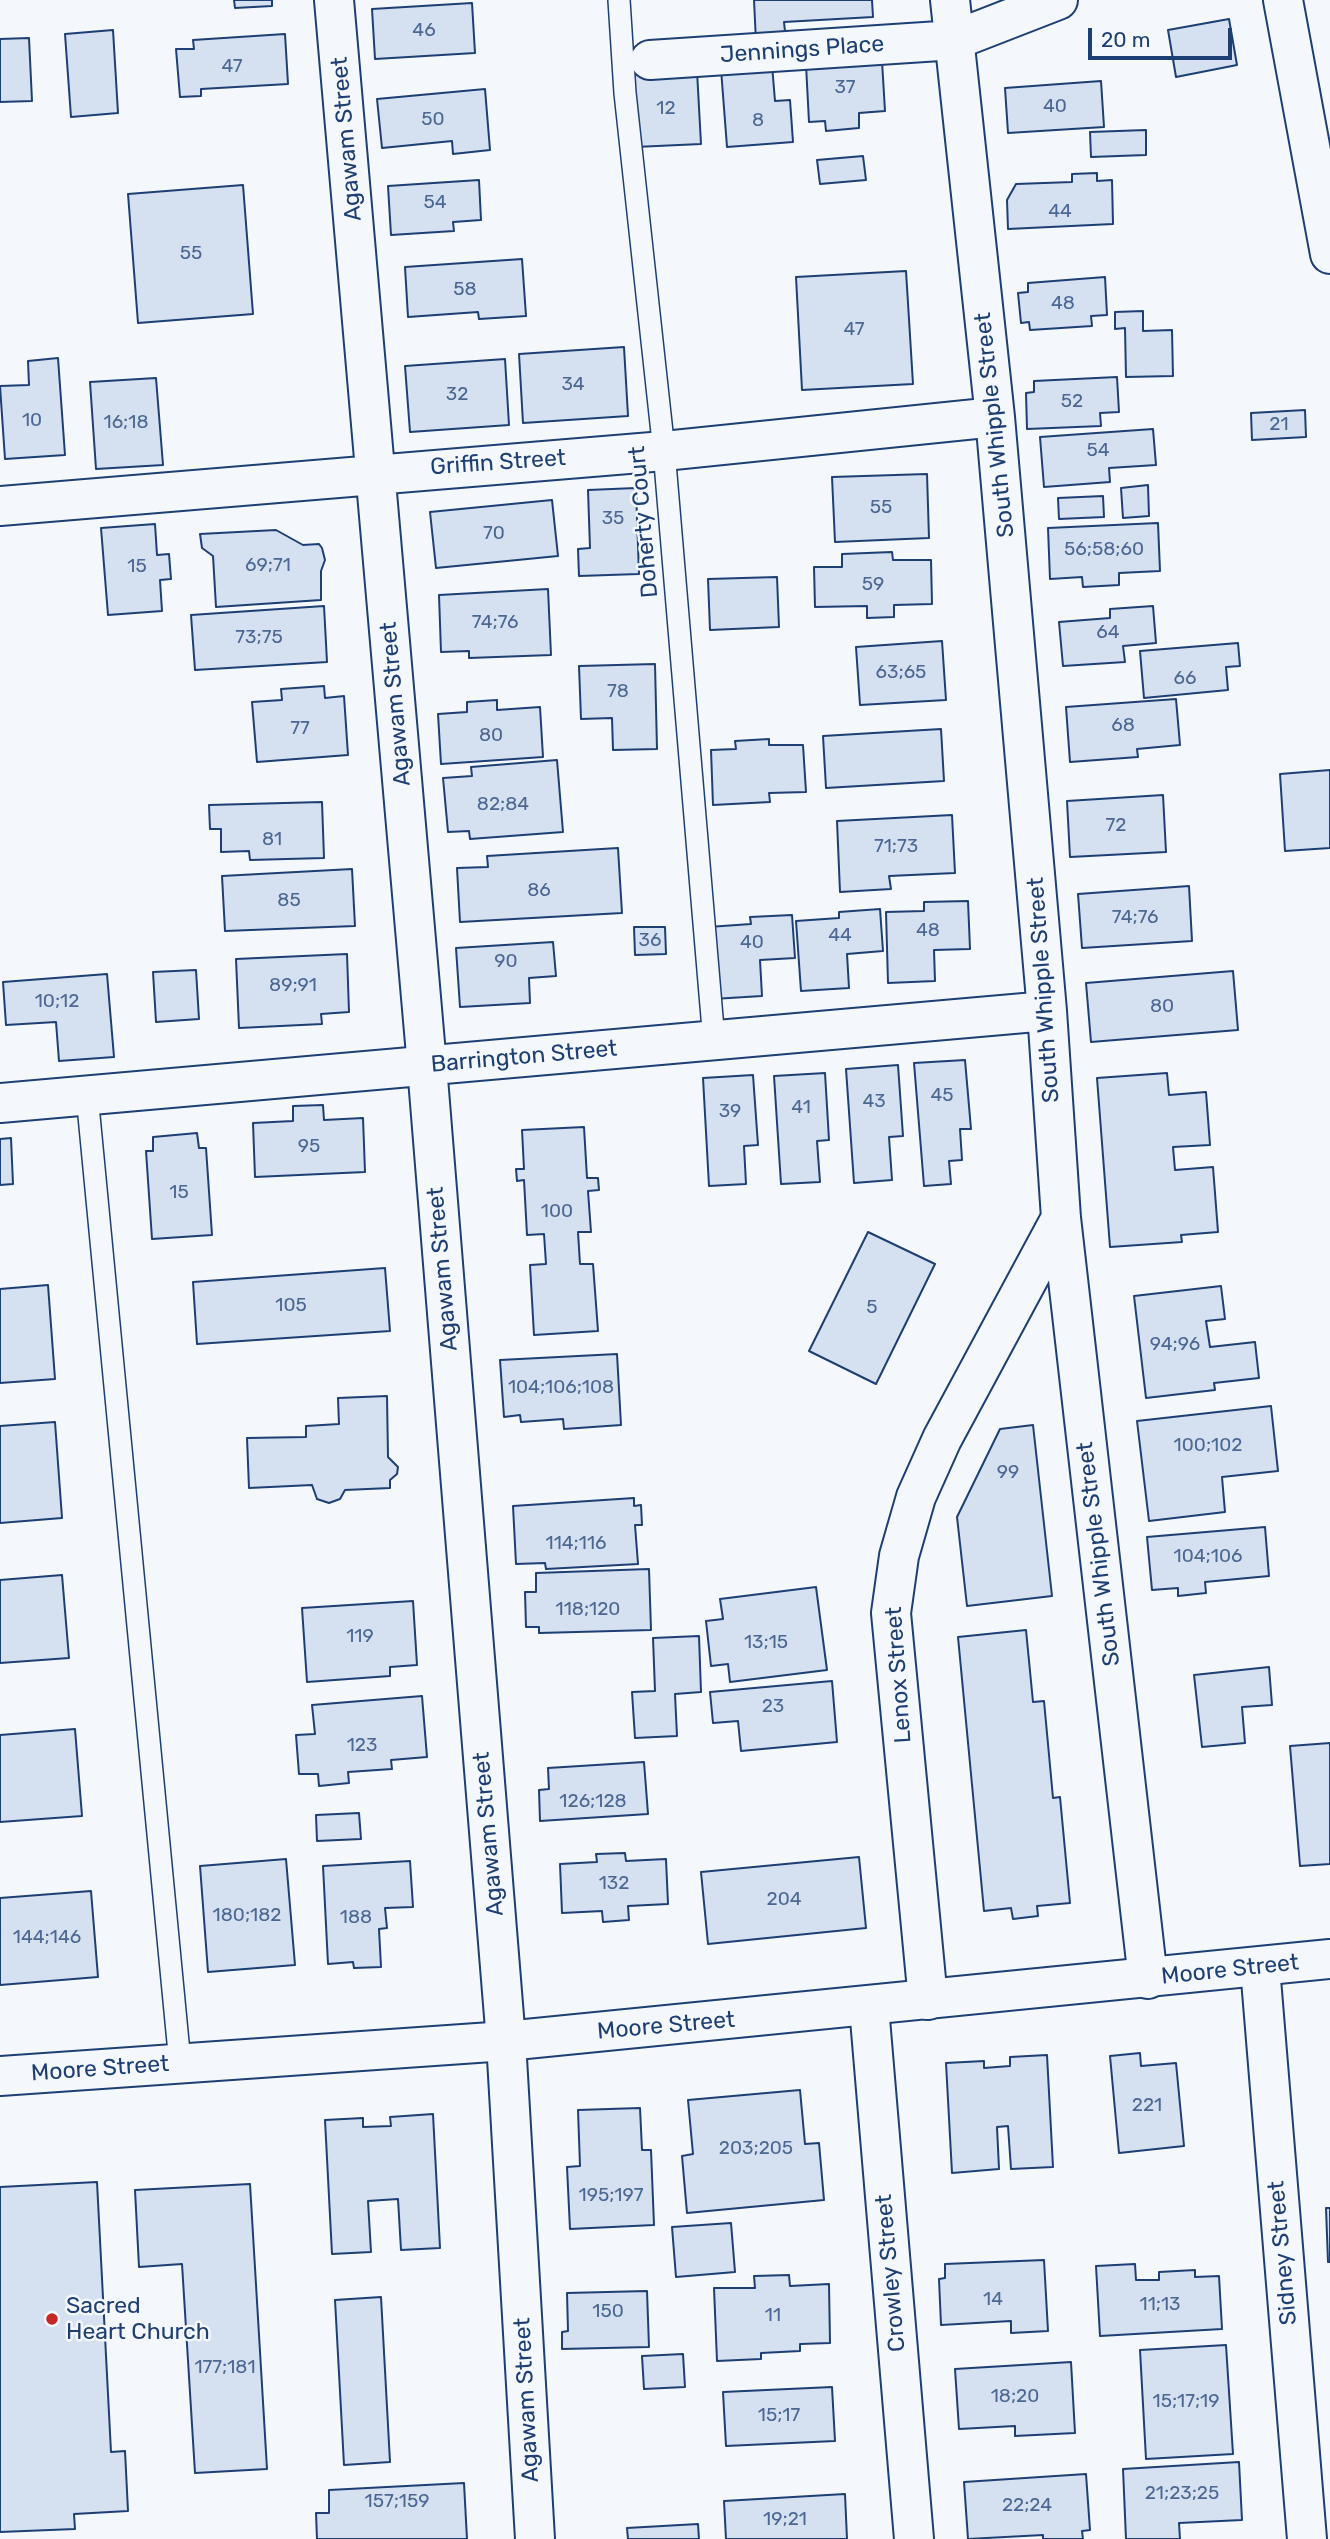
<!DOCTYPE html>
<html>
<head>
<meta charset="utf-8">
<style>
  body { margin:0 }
  #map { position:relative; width:1330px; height:2539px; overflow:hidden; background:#f4f7fb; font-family:Rubik,sans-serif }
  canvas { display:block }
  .scale { position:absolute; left:1088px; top:28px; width:144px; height:32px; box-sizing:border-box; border:4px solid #1d3f73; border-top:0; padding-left:9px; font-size:21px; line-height:24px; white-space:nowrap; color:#1d3f73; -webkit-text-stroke:5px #f4f7fb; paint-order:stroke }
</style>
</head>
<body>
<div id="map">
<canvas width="1330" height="2539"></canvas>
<div class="scale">20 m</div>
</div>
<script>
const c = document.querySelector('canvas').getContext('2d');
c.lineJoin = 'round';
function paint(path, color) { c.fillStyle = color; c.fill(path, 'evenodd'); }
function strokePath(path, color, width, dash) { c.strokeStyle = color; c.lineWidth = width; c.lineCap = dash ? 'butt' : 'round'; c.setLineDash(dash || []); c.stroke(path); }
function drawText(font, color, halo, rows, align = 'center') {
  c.font = font + ' Rubik,sans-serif'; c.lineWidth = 5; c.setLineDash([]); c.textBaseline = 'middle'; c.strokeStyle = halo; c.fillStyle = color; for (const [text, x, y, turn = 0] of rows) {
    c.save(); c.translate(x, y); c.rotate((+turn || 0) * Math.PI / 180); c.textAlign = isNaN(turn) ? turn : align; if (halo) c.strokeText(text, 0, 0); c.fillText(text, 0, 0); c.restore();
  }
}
const building = new Path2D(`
  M234 0H272V6L235 8Z
  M754 0H872L873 17 784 22 786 41 756 42Z
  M472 3 475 53 375 59 372 9Z
  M1229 19 1237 65 1176 77 1168 30Z
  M113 30 118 113 71 117 65 34Z
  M285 34 288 84 201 89V96L180 97 176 49H194L193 40Z
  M29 38 32 101 0 102V39Z
  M882 61 885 111 859 113V128L826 131 825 121 809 122 806 65Z
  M772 65 775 101 790 100 793 142 727 147 721 69Z
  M697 71 701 144 635 147 631 74Z
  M1101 81 1104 127 1008 133 1005 88Z
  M485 89 490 150 453 154 452 141 382 148 377 99Z
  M1146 130V155L1091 157 1090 132Z
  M863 156 866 180 820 184 817 160Z
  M1097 173V181L1112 180 1113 224 1008 229 1007 200 1016 184 1072 182V174Z
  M479 180 481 220 453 222 454 231 391 235 388 186Z
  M243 185 253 314 138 323 128 194Z
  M522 259 526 316 479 319 478 312 408 317 405 267Z
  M906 271 913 384 802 390 796 277Z
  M1105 277 1107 315 1091 316 1092 326 1030 330 1029 322 1021 323 1018 293 1028 292V283Z
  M1143 311V331L1172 330 1173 376 1126 377 1125 328 1115 329V312Z
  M624 347 628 416 523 423 519 354Z
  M58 358 65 455 5 459 0 386 29 385 28 361Z
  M505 359 509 425 410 432 405 366Z
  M1117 377 1119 412 1100 413 1101 426 1027 429 1026 393 1034 392V381Z
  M156 378 163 465 96 469 90 382Z
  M1305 410 1306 437 1252 440 1251 413Z
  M1153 429 1156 465 1109 468 1110 482 1044 487 1040 437Z
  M927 474 929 538 835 542 832 477Z
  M1148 485 1149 516 1123 518 1121 488Z
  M636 488 639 574 579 576 578 549 590 548 588 490Z
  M1103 496 1104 517 1059 519 1058 498Z
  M552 500 558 556 436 568 430 512Z
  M1158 523 1160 571 1119 573V585L1083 587 1082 577 1050 579 1048 528Z
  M155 524 157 555 169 554 171 579 160 580 162 611 108 615 101 528Z
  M276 530 303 545 319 544 322 548 325 560 321 571V600L216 607 213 556 202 548 200 534Z
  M892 552 893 560H931L932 604 894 605V617L867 618V606L815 607 814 567H842V554Z
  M777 577 779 627 710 630 708 579Z
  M548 589 551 655 469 658V651L441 652 439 595Z
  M324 606 327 662 195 670 191 615Z
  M1153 606 1156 643 1123 646 1125 662 1063 666 1059 622 1110 618V609Z
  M942 641 946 700 860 705 856 647Z
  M1238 643 1240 666 1226 667 1228 690 1144 698 1140 651Z
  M655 664 657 749 613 750 612 718 581 719 579 666Z
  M324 686 325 698 344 696 348 755 257 762 252 702 282 700 281 689Z
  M1176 699 1180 745 1137 749 1138 757 1070 762 1066 707Z
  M497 700V710L540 707 543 757 441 764 438 714 467 712V702Z
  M941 729 944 781 826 788 823 736Z
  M769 739V745H803L806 792 769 793 770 802 713 805 711 750 736 749 735 741Z
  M557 760 563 832 470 839 469 831 448 832 443 778 472 776 471 767Z
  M1330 770V848L1285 851 1280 774Z
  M1163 795 1166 852 1070 857 1067 801Z
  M322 802 324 858 250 860 249 851 221 852V829H210L209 805Z
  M952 815 955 873 889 876 891 889 840 892 837 821Z
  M618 848 622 913 460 922 457 868 488 867 487 856Z
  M352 869 355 926 225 931 222 876Z
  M1189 886 1192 941 1082 948 1078 894Z
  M968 901 970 949 934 950 935 981 888 983 886 912 924 911V902Z
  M880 909 883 951 847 954 849 988 801 991 796 921 839 918V912Z
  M792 915 795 958 760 960 762 996 713 999 708 927 751 924 750 917Z
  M634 927H665L666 954 635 955Z
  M553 942 556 976 529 978 530 1003 460 1007 456 948Z
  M347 954 349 1012 321 1014 322 1024 239 1028 236 959Z
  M196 970 199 1019 156 1022 153 972Z
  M1233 971 1238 1030 1091 1042 1086 983Z
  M107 974 114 1057 59 1061 56 1022 6 1025 3 982Z
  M965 1060 971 1129H960L962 1160 949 1161 951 1184 924 1186 914 1063Z
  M898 1065 903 1136 889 1137 892 1180 854 1183 846 1069Z
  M825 1073 829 1140 817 1141 820 1182 781 1184 774 1076Z
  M1167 1073 1169 1095 1206 1092 1210 1145 1173 1147 1175 1170 1213 1167 1218 1232 1181 1235 1182 1242 1110 1247 1097 1078Z
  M753 1075 758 1145 744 1146 746 1184 709 1186 703 1078Z
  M323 1105 324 1120 363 1118 365 1172 255 1177 253 1123 293 1121V1106Z
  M584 1127 587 1178H598L599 1190 588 1191 591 1232H578L580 1264H593L598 1331 534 1335 530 1265 546 1264 544 1234 527 1235 524 1180 517 1181 516 1169H524L522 1130Z
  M197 1133 199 1148H206L212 1235 152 1239 146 1151H153V1137Z
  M11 1138 13 1184 0 1185V1139Z
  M868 1232 935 1264 876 1384 809 1351Z
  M385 1268 390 1331 197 1344 193 1282Z
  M48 1285 55 1379 0 1383V1289Z
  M1221 1286 1225 1319 1206 1321 1210 1347 1255 1342 1259 1378 1214 1383 1215 1390 1146 1398 1134 1296Z
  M617 1354 621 1425 564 1429 563 1419 521 1422 520 1415 504 1417 500 1360Z
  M387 1396 388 1457 398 1467 397 1474 390 1480V1488L345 1490 340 1499 329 1503 317 1499 312 1485 249 1488 247 1438 306 1437V1426L339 1424 338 1398Z
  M1271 1406 1278 1471 1222 1477 1225 1512 1149 1521 1137 1421Z
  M55 1422 62 1518 0 1523V1426Z
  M1033 1425 1052 1596 967 1606 957 1517 1000 1429Z
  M634 1498V1506L641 1505 642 1525H635L638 1564 546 1569 545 1563 516 1564 513 1506Z
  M1265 1527 1269 1576 1205 1582 1206 1593 1178 1596V1588L1152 1590 1147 1537Z
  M649 1569 651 1630 539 1633V1627H526L525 1592H536V1573Z
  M62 1575 69 1658 0 1663V1580Z
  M816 1587 827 1670 730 1682 728 1664 711 1666 706 1621 723 1619 720 1599Z
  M413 1601 417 1665 390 1667V1676L307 1682 302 1608Z
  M1026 1630 1033 1702 1044 1701 1053 1798 1060 1797 1070 1903 1037 1906 1038 1916 1013 1919 1011 1908 984 1911 958 1637Z
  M699 1636 701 1692 675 1694 677 1736 635 1738 632 1692 655 1691 653 1638Z
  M1269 1667 1272 1705 1242 1707 1245 1743 1202 1747 1194 1675Z
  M832 1681 837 1742 741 1751 738 1721 713 1723 710 1692Z
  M422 1696 427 1757 391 1760 392 1769 348 1772 349 1783 319 1786 318 1774H299L296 1735 315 1734 312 1705Z
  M75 1729 82 1816 0 1822V1735Z
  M1330 1743V1864L1300 1866 1290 1746Z
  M644 1762 648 1814 540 1821 539 1790 549 1789 548 1768Z
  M359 1813 361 1839 317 1841 316 1815Z
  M625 1853 626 1861 666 1859 668 1904 628 1906 629 1920 603 1922 602 1911 562 1913 560 1864 597 1862 596 1854Z
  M859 1857 866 1928 708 1944 701 1872Z
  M286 1859 295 1965 208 1972 200 1866Z
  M410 1861 413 1907 385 1908 387 1928 379 1929 381 1967 354 1968 353 1962 328 1964 323 1866Z
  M91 1891 98 1977 0 1985V1898Z
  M1140 2053 1141 2066 1176 2063 1184 2146 1119 2153 1110 2056Z
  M1047 2055 1053 2167 1011 2169 1008 2126 997 2127 999 2169 952 2173 946 2063 984 2061V2068L1010 2066V2057Z
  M800 2090 805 2144 819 2143 824 2200 687 2213 682 2156 693 2154 688 2100Z
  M640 2108 642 2150H651L654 2225 570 2229 567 2167 580 2166 578 2110Z
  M433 2114 440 2248 401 2250 398 2199 368 2201 371 2252 332 2254 325 2120 363 2118V2127L391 2126 390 2117Z
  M97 2182 111 2452 125 2451 128 2511 74 2514 75 2529 0 2532V2187Z
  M250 2184 267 2469 195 2473 182 2264 139 2267 135 2190Z
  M1326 2208H1330V2262H1328Z
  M731 2223 735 2272 676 2277 672 2227Z
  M1044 2260 1048 2331 1011 2333V2321L941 2325 939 2279 945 2278V2264Z
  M1135 2264 1136 2280H1159V2272L1195 2270V2277L1219 2276 1222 2329 1100 2336 1096 2266Z
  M789 2275 790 2286 829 2284 830 2343 800 2344V2351L761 2353V2359L717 2361 714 2288H755L754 2276Z
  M647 2291 649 2347 562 2349V2332L568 2331 567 2293Z
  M381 2297 390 2462 344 2465 335 2300Z
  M1226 2345 1233 2454 1146 2459 1140 2350Z
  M683 2354 685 2387 644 2389 642 2356Z
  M1071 2362 1075 2433 1015 2436V2426L959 2429 955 2369Z
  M832 2387 835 2441 726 2446 723 2392Z
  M1239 2462 1242 2520 1179 2523 1180 2539H1126L1123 2469Z
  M1086 2474 1090 2530 1082 2531 1083 2539H1043V2535L968 2539 964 2482Z
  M464 2483 467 2539H317L316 2513H329V2490Z
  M845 2494 847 2539H726L724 2501Z
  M698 2524 699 2539H628L627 2528Z`);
const service = new Path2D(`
  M619 0 625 93 664 451 714 1041
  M87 1095 180 2063`);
const minor = new Path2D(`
  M334 0 427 1066 506 2041 535 2539
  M950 0 995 417 1047 1011 1061 1218 1148 1979
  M1283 0 1330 254
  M650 60 955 40 1058 0
  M0 506 664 451 995 417
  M0 1103 1047 1011
  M1260 1967 1307 2539
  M928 2000 891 1613 899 1556 916 1497 942 1439 1061 1218
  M869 2007 914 2539`);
const tertiary = new Path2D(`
  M0 2076 506 2041 1330 1959`);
const markers = [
  [52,2319,7,"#c62828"]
];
const numberNames = [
  ["46",424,31],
  ["47",232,67],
  ["37",845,88],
  ["40",1055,107],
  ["12",666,109],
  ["50",433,120],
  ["8",758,121],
  ["54",435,203],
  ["44",1060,212],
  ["55",191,254],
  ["58",465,290],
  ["48",1063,304],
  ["47",854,330],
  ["34",573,385],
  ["32",457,395],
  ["52",1072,402],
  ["10",32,421],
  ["16;18",126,423],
  ["21",1279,425],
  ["54",1098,451],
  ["55",881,508],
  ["35",613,519],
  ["70",494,534],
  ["56;58;60",1104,550],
  ["69;71",268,566],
  ["15",137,567],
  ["59",873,585],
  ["74;76",495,623],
  ["64",1108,633],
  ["73;75",259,638],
  ["63;65",901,673],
  ["66",1185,679],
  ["78",618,692],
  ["68",1123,726],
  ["77",300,729],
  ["80",491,736],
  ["82;84",503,805],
  ["72",1116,826],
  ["81",272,840],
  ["71;73",896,847],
  ["86",539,891],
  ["85",289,901],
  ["74;76",1135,918],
  ["48",928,931],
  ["44",840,936],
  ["36",650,941],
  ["40",752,943],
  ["90",506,962],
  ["89;91",293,986],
  ["10;12",57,1002],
  ["80",1162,1007],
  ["45",942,1096],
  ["43",874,1102],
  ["41",801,1108],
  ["39",730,1112],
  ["95",309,1147],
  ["15",179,1193],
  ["100",557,1212],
  ["105",291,1306],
  ["5",872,1308],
  ["94;96",1175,1345],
  ["104;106;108",561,1388],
  ["100;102",1208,1446],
  ["99",1008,1473],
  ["114;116",576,1544],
  ["104;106",1208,1557],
  ["118;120",588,1610],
  ["119",360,1637],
  ["13;15",766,1643],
  ["23",773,1707],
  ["123",362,1746],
  ["126;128",593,1802],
  ["132",614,1884],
  ["204",784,1900],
  ["180;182",247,1916],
  ["188",356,1918],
  ["144;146",47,1938],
  ["221",1147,2106],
  ["203;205",756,2149],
  ["195;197",611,2196],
  ["14",993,2300],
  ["11;13",1160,2305],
  ["150",608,2312],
  ["11",773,2316],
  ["177;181",225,2368],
  ["18;20",1015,2397],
  ["15;17;19",1186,2402],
  ["15;17",779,2416],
  ["21;23;25",1182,2494],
  ["157;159",397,2502],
  ["22;24",1027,2506],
  ["19;21",785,2520]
];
const streetNames = [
  ["Jennings Place",802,50,-4],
  ["Agawam Street",347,139,-95],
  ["South Whipple Street",995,425,-96],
  ["Griffin Street",498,463,-4],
  ["Doherty Court",644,522,-95],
  ["Agawam Street",396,704,-95],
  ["South Whipple Street",1044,990,-94],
  ["Barrington Street",524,1057,-5],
  ["Agawam Street",443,1269,-95],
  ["South Whipple Street",1099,1554,-97],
  ["Lenox Street",899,1675,-94],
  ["Agawam Street",489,1834,-95],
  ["Moore Street",1230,1970,-6],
  ["Moore Street",666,2026,-5],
  ["Moore Street",100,2069,-4],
  ["Sidney Street",1283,2253,-95],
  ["Crowley Street",891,2273,-95],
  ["Agawam Street",527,2400,-93]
];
const poiNames = [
  ["Sacred",66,2306],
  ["Heart Church",66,2332]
];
paint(building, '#d5e0f0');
strokePath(building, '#1d3f73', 2);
strokePath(service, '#1d3f73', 24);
strokePath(minor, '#1d3f73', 42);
strokePath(tertiary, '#1d3f73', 42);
strokePath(service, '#f4f7fb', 21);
strokePath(minor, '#f4f7fb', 38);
strokePath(tertiary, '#f4f7fb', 38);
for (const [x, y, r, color] of markers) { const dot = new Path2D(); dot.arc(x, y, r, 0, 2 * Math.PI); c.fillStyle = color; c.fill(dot); strokePath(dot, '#f4f7fb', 2.5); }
drawText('19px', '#4b6792', null, numberNames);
drawText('23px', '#1d3f73', '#f4f7fb', streetNames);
drawText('23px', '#1d3f73', '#f4f7fb', poiNames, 'left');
</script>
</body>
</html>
